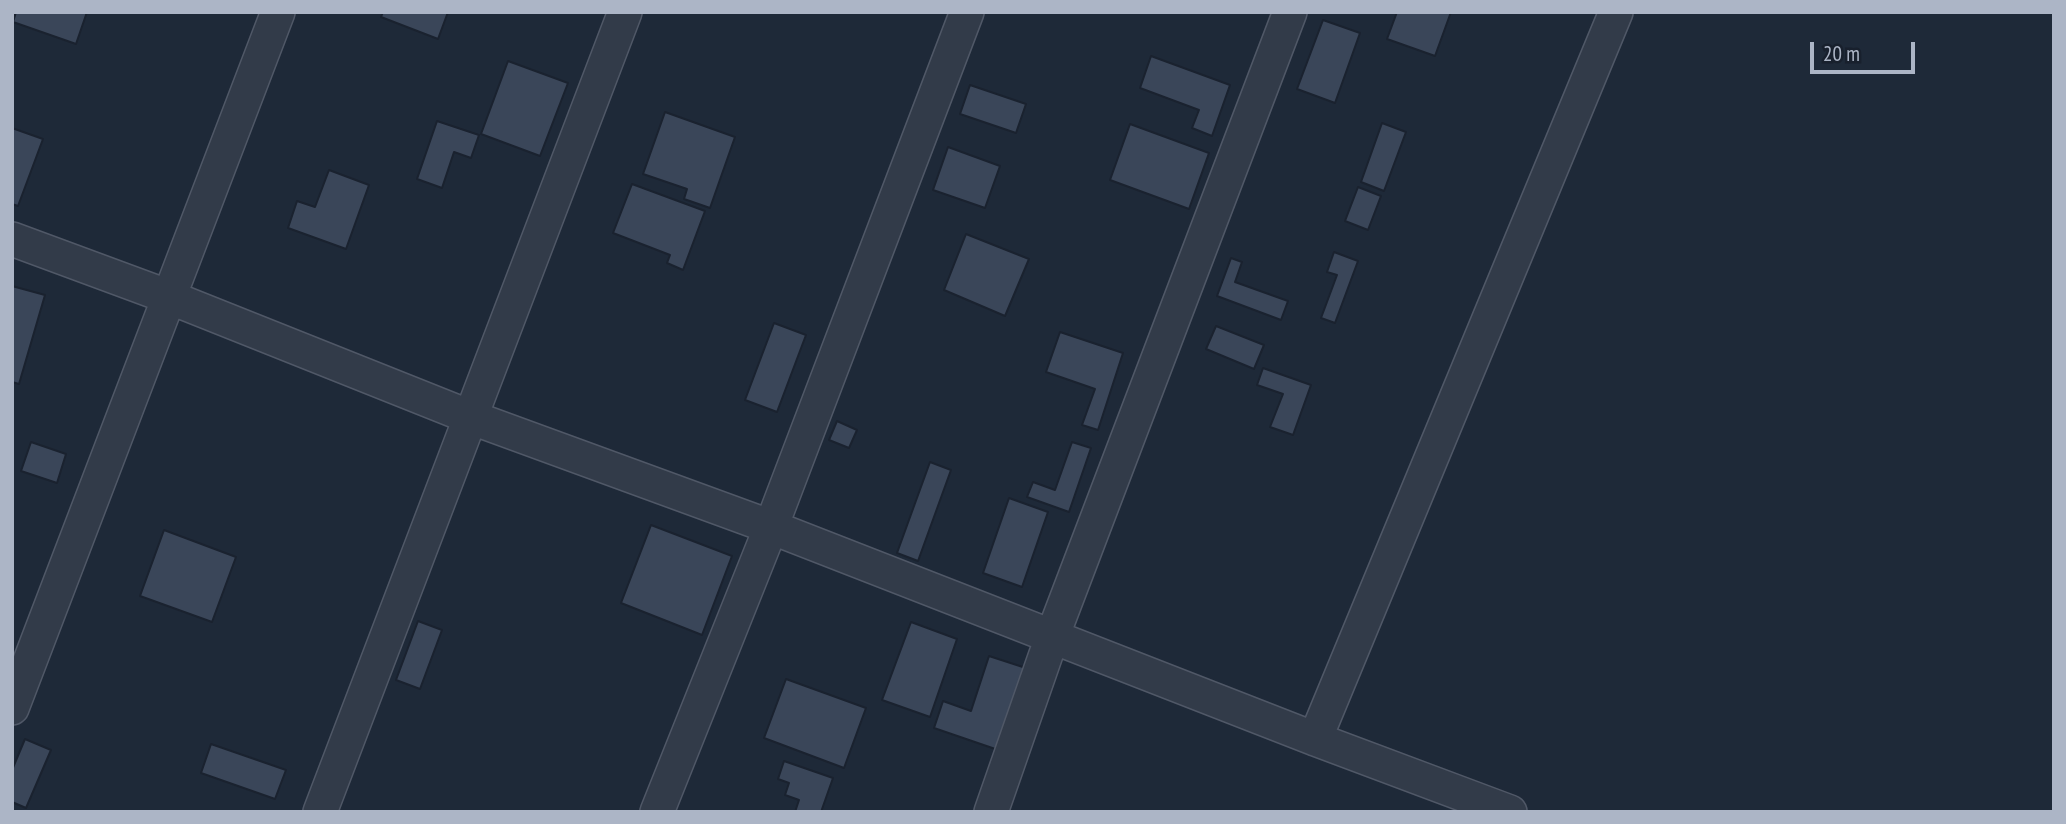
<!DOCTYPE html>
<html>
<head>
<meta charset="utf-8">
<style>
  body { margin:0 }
  #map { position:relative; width:2066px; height:824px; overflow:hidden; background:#1e2938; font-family:"PT Sans Narrow",sans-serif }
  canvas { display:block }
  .frame { position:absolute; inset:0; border:14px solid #acb5c6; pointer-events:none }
  .scale { position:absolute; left:1810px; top:42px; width:105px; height:32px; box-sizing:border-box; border:4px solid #acb5c6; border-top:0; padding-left:9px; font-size:21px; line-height:24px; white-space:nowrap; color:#acb5c6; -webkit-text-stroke:5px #18202d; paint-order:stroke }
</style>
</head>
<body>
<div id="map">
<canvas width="2066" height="824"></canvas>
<div class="frame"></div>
<div class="scale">20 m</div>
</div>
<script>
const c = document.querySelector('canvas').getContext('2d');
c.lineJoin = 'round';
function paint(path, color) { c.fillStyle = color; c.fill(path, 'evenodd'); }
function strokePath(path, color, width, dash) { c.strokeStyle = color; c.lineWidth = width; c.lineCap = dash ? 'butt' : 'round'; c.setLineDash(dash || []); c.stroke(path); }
const building = new Path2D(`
  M16 12H87L76 44 13 22Z
  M383 12H448L438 39 381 17Z
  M1397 12H1451L1435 56 1387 39Z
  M1323 20 1360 33 1335 103 1297 89Z
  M1151 56 1230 85 1212 136 1192 128 1199 110 1140 88Z
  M508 61 568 83 540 156 481 134Z
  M970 85 1026 104 1016 133 960 114Z
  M665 112 735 137 710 208 684 199 687 189 643 174Z
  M437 121 479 135 471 158 454 152 442 188 417 179Z
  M1382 123 1406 132 1384 191 1361 182Z
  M1130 124 1209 153 1189 209 1110 180Z
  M12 128 43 139 18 206 12 204Z
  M948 147 1000 166 985 208 933 190Z
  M329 170 369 185 346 249 288 228 297 201 315 207Z
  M632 184 705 211 683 270 667 263 670 255 613 233Z
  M1358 187 1381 196 1368 230 1345 221Z
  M966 234 1029 259 1005 316 944 290Z
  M1334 252 1358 261 1335 323 1321 318 1337 275 1327 272Z
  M1231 258 1242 262 1235 282 1288 301 1281 320 1217 296Z
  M12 286 45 295 19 384 12 382Z
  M774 323 806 335 777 412 745 400Z
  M1216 326 1264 345 1254 369 1206 349Z
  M1060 332 1123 353 1098 430 1082 425 1095 389 1046 372Z
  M1263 368 1311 385 1293 435 1270 427 1283 394 1257 385Z
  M837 421 857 430 849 448 829 440Z
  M31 442 66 454 57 483 21 471Z
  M1072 442 1091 448 1069 512 1027 497 1033 482 1055 490Z
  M930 462 951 470 918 561 897 553Z
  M1009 498 1048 512 1022 587 983 573Z
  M651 525 732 556 702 635 621 603Z
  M164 530 236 557 212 622 140 596Z
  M418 621 442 630 420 689 396 680Z
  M911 622 957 639 930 717 882 700Z
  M989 656 1032 670 1004 752 934 728 943 701 971 711Z
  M786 679 866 708 844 768 764 738Z
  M25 739 51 750 26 808 12 802V770Z
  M211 744 286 770 275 799 201 773Z
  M784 761 833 778 821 812H795L799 800 785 795 789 783 778 779Z`);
const street = new Path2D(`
  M12 239 169 297 470 417 771 527 1315 739 1510 812
  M12 708 278 12
  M1315 739 1616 12
  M320 812 625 12
  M657 812 771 527 967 12
  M991 812 1052 637 1290 12`);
paint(building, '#3a4659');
strokePath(building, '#1a222f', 2);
strokePath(street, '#505867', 36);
strokePath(street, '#323b49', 33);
</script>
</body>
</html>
